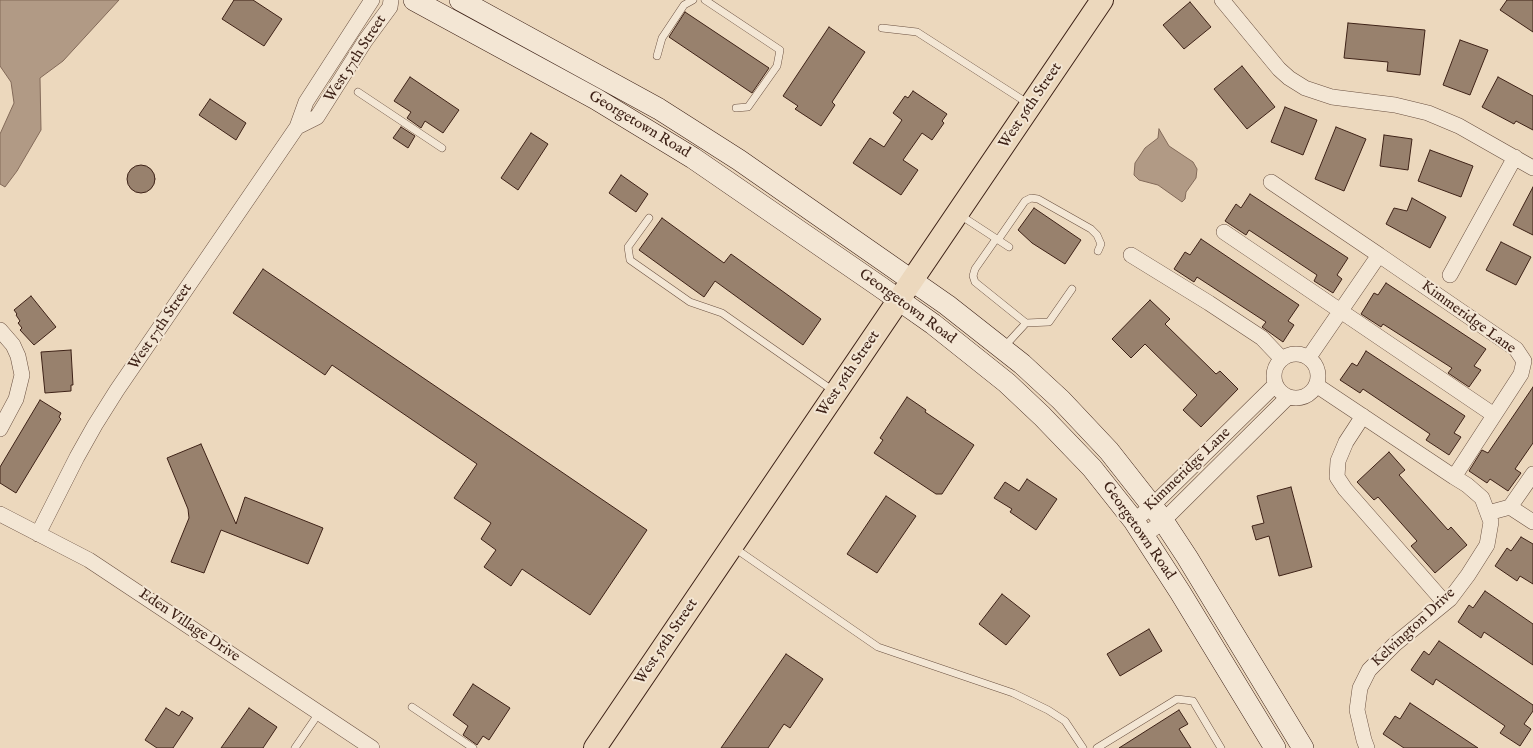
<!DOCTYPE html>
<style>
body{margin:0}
canvas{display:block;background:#ecd8bd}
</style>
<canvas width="1533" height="748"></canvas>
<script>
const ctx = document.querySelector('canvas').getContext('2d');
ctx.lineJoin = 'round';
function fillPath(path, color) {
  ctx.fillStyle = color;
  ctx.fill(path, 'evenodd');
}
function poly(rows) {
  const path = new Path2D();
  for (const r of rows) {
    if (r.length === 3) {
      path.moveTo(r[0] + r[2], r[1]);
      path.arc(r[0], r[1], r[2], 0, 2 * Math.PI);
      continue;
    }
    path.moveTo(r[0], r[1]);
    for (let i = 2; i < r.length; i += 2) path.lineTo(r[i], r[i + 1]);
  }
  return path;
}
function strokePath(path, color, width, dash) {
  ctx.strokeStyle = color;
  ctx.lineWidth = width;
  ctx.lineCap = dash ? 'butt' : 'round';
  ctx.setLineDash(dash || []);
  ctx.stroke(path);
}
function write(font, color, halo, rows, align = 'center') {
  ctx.font = font + ' "IM FELL English",serif';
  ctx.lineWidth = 4;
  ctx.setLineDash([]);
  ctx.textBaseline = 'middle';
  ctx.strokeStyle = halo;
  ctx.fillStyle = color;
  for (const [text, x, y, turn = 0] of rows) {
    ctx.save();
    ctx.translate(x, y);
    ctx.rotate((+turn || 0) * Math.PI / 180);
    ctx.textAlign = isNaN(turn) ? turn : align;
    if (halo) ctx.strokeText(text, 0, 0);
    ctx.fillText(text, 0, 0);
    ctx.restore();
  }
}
const water = poly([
 [0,0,119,0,63,61,40,78,41,130,17,171,5,187,0,184,0,134,14,103,11,82,0,66,0,0],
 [1159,129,1169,146,1193,162,1197,169,1196,178,1186,192,1185,199,1182,202,1158,185,1139,180,1134,175,1135,163,1145,148,1158,138,1159,129]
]);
const building = poly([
 [234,0,253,0,282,19,264,46,222,19,234,0],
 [1507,0,1533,0,1533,32,1500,10,1507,0],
 [1190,2,1211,27,1184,49,1163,25,1190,2],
 [685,12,769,68,752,93,669,37,685,12],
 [1348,23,1425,30,1420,75,1387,71,1388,62,1344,58,1348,23],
 [829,27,865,52,832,102,835,105,821,126,795,109,798,106,783,96,829,27],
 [1460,40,1488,50,1470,95,1443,85,1460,40],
 [1242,66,1275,107,1247,129,1214,89,1242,66],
 [410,77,459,110,443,133,425,121,421,128,407,118,411,112,394,101,410,77],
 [1498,77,1533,96,1533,130,1516,121,1514,124,1482,107,1498,77],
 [913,91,947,114,942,121,944,123,932,140,922,133,903,160,918,170,901,195,853,163,870,138,884,147,902,120,893,113,905,96,908,98,913,91],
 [210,99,246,123,236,140,199,115,210,99],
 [1285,107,1317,120,1303,155,1271,142,1285,107],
 [401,127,415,136,408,148,393,138,401,127],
 [1336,127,1366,139,1344,191,1315,179,1336,127],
 [531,133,548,144,518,190,501,178,531,133],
 [1384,135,1412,139,1408,170,1380,166,1384,135],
 [1430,150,1473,166,1461,197,1418,181,1430,150],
 [141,179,14],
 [621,175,648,194,636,212,609,193,621,175],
 [1533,187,1533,235,1513,225,1533,187],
 [1250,194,1348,258,1337,275,1342,279,1333,293,1314,281,1317,275,1249,230,1246,235,1225,221,1236,204,1241,208,1250,194],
 [1412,198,1446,217,1430,248,1386,224,1394,208,1407,211,1412,198],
 [1034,208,1081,240,1065,264,1032,243,1018,230,1034,208],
 [662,218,724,263,731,254,821,319,803,345,715,281,704,297,639,250,662,218],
 [1201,239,1299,305,1288,321,1294,325,1283,342,1262,327,1266,322,1197,277,1194,282,1174,269,1185,252,1190,255,1201,239],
 [1501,242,1531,257,1516,285,1486,270,1501,242],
 [263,269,647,530,590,615,522,569,511,586,484,567,496,550,481,539,491,523,454,498,477,464,332,365,325,375,233,313,263,269],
 [1386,283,1486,349,1474,366,1481,370,1469,387,1448,373,1452,368,1383,324,1381,327,1361,314,1374,293,1378,295,1386,283],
 [31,296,56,327,34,345,20,330,22,328,18,323,20,321,16,315,17,314,14,310,31,296],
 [1150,300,1170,319,1165,324,1216,374,1220,371,1238,389,1201,427,1183,410,1197,395,1145,344,1131,358,1112,339,1150,300],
 [71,350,73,385,71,385,71,391,45,393,41,352,71,350],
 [1366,351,1465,416,1454,433,1461,437,1449,455,1426,440,1430,434,1363,389,1360,393,1340,380,1352,363,1357,366,1366,351],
 [1533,387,1533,443,1515,469,1521,473,1508,491,1490,479,1487,483,1469,471,1482,450,1488,453,1533,387],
 [907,397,926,410,925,412,974,445,942,494,936,494,874,453,883,440,880,438,907,397],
 [40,400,61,413,59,417,61,419,16,493,0,483,0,467,40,400],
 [201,444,236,524,245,497,323,528,308,564,221,530,204,573,171,562,189,518,188,509,167,458,201,444],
 [1389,452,1405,470,1399,475,1448,530,1451,527,1467,545,1435,573,1411,546,1417,541,1378,497,1374,500,1357,482,1389,452],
 [1027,479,1057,499,1036,530,1010,512,1012,509,994,498,1005,482,1019,491,1027,479],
 [1291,487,1312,567,1279,576,1269,536,1256,540,1252,526,1264,523,1257,496,1291,487],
 [886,496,916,516,877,573,847,554,886,496],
 [1521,537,1533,544,1533,584,1520,576,1517,581,1495,566,1507,548,1511,551,1521,537],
 [1485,591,1533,624,1533,665,1484,632,1481,638,1458,622,1469,605,1473,608,1485,591],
 [1002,594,1030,616,1006,645,979,624,1002,594],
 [1149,629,1162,651,1120,676,1107,654,1149,629],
 [1439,641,1533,705,1533,711,1524,724,1531,729,1520,746,1500,733,1505,726,1436,679,1433,685,1411,670,1424,651,1429,655,1439,641],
 [786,654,823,679,790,728,784,724,768,748,721,748,786,654],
 [473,684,510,708,489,740,483,736,477,745,463,735,468,726,453,715,473,684],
 [1410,703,1478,748,1404,748,1383,734,1395,716,1400,719,1410,703],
 [166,708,179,716,182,711,193,718,173,748,157,748,145,740,166,708],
 [249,708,277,727,263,748,221,748,249,708],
 [1179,710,1188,724,1179,729,1191,748,1119,748,1179,710]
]);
const service = poly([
 [705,0,780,50,777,66,748,107,736,108],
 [882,28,917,32,1029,104],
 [657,56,662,38,684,5,693,0],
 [358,92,442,148],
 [960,215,1009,247],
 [649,218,628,247,630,260,690,302,722,313,835,392],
 [996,239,975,269,973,276,975,282,1026,323],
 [998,240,1025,201,1031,198,1038,199,1091,229,1097,235,1101,244,1098,251],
 [1004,347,1026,323,1049,322,1072,289],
 [733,547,878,647,1013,693,1048,710,1065,721,1083,748],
 [412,707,473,748],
 [295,748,319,713],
 [1097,748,1177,699,1193,701,1221,748]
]);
const minor = poly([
 [1222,0,1279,69,1289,78,1305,88,1332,97,1395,105,1428,113,1459,126,1533,168],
 [297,127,317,117,365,41,390,7,391,0],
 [1271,182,1379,255,1309,357],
 [1224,232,1494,415],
 [1131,255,1209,303,1262,338,1281,358],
 [1450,275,1515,157],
 [0,330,13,345,18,356,22,375,16,399,0,429],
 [1296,376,22],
 [1316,385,1454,477,1521,374,1524,361,1516,349,1379,255],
 [1363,416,1346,442,1338,461,1337,477,1345,489,1445,603],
 [1510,507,1533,474],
 [1488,513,1510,507,1533,522],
 [0,514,89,560,372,748],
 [1134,521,1152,506,1275,385],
 [38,534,77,457,95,425,117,390,297,127,306,102,372,0],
 [1144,536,1163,521,1288,397],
 [1367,748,1364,740,1357,710,1360,688,1369,670,1395,644,1450,599,1468,575,1487,545,1491,522,1482,498,1467,485,1454,477]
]);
const secondary = poly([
 [414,0,596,99,693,158,879,286,933,324,1007,383,1042,416,1092,468,1134,521,1180,592,1275,748],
 [460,0,659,109,739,160,947,305,1022,364,1061,400,1109,451,1160,516,1187,557,1303,748]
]);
const primary = poly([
 [595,748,1102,0]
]);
const streetNames = [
 ["West 57th Street",356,59,-57],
 ["West 56th Street",1031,106,-56],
 ["Georgetown Road",639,125,31],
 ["Georgetown Road",907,307,36],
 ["Kimmeridge Lane",1468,318,36],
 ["West 57th Street",161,327,-56],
 ["West 56th Street",849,374,-56],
 ["Kimmeridge Lane",1188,470,-44],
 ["Georgetown Road",1138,531,55],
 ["Eden Village Drive",189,626,34],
 ["Kelvington Drive",1414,628,-43],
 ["West 56th Street",667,642,-56]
];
fillPath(water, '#b19a85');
strokePath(water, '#836a59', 1);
fillPath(building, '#98816d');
strokePath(building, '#3e2217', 1);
strokePath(service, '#6a5040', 8);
strokePath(minor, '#6a5040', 16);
strokePath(secondary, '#3e2217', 22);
strokePath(primary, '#3e2217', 24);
strokePath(service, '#f3e6d4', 7);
strokePath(minor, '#f3e6d4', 15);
strokePath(secondary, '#f3e6d4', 21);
strokePath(primary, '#ecd8bd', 22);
write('15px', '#3e2217', '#f3e6d4', streetNames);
</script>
